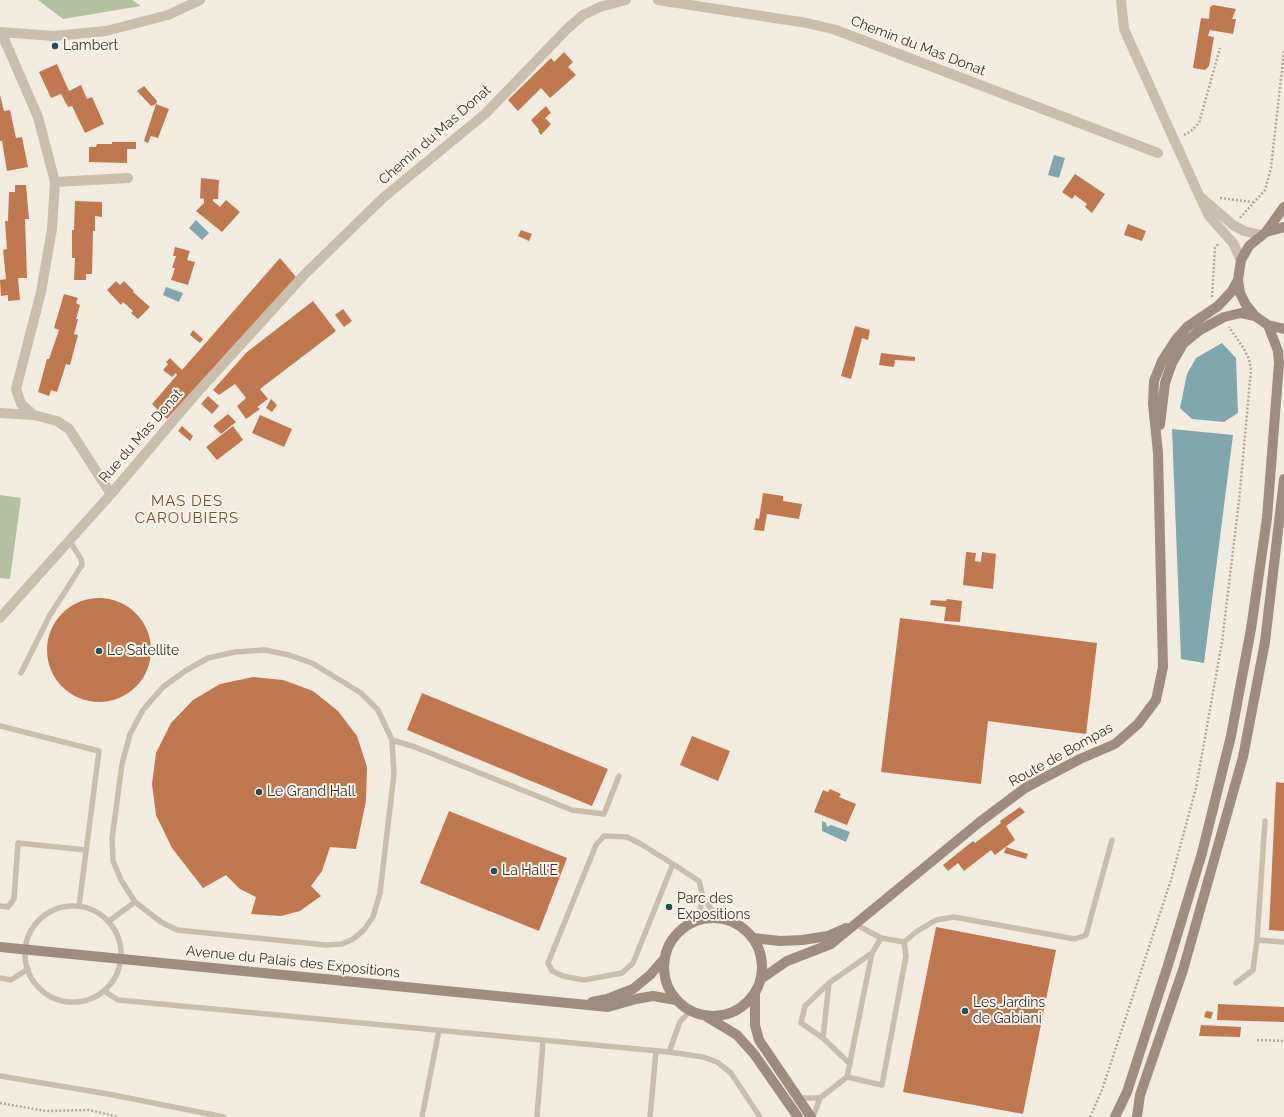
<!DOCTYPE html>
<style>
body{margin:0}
canvas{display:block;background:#f2ece1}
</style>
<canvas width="1284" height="1117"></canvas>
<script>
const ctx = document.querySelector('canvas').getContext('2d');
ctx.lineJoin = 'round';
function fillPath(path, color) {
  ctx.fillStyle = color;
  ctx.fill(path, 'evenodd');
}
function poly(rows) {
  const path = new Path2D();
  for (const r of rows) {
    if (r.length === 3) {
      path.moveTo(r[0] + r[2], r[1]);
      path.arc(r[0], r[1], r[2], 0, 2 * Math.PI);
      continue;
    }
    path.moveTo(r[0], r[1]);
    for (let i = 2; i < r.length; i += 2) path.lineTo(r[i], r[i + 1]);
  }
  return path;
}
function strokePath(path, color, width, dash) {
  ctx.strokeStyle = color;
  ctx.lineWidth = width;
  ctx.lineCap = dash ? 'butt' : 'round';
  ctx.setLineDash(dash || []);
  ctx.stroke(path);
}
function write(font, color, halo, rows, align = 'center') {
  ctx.font = font + ' Raleway,sans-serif';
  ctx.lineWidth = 4;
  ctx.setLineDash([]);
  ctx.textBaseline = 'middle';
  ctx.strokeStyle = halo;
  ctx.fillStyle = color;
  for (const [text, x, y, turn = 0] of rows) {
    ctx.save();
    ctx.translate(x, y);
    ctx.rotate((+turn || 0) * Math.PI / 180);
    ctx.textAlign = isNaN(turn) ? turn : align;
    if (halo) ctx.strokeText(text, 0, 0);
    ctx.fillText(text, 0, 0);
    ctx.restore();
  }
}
const green = poly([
 [38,0,132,0,141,6,63,19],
 [0,495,21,498,10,579,0,578]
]);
const water = poly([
 [1054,155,1065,158,1059,178,1048,175],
 [196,220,209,233,202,240,189,228],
 [166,287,183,293,179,302,163,295],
 [1222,343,1236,358,1238,413,1224,422,1192,419,1180,408,1187,374,1196,358],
 [1172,429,1233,435,1204,663,1181,659],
 [822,821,826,823,827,827,831,825,850,832,846,842,822,831]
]);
const building = poly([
 [1213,5,1236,9,1232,19,1236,19,1233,34,1210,30,1208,36,1214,37,1209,66,1205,70,1193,68,1201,18,1209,19,1210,7],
 [564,52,573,62,568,67,576,75,550,98,541,88,518,111,508,100,551,58,554,62],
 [57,64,69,91,81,85,87,99,92,97,104,124,85,133,72,106,68,107,61,94,51,98,39,72],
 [144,86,157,101,156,104,169,109,158,138,151,136,148,143,144,141,156,104,151,106,137,91],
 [0,95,4,111,10,110,16,138,22,137,28,167,7,171,2,141,0,141],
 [546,106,551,113,545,118,551,124,541,135,538,131,539,130,531,120],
 [112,142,136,142,136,149,127,149,127,163,89,162,89,147,96,147,97,144,112,144],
 [1075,174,1105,194,1092,213,1085,207,1087,204,1075,195,1072,199,1062,192],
 [201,178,219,180,218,199,213,199,213,201,220,207,226,200,240,212,222,232,196,211,204,203,204,199,200,198],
 [15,185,26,185,29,219,25,219,27,278,18,278,20,300,8,301,8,295,1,296,0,280,6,279,3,250,7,249,5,221,8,221,9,192,15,192],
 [75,201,102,202,102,217,95,216,95,231,93,231,92,274,86,274,86,280,74,280,75,258,72,258,72,230,74,230],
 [1128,224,1146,231,1142,241,1124,235],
 [521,230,532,234,529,241,518,236],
 [175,247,190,251,187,260,195,262,188,285,171,280,175,268,172,268,176,256,173,256],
 [280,258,296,277,167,419,152,404,177,375,176,373,172,377,163,370,168,364,166,362,170,358,182,370],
 [116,281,120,285,124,281,134,291,133,292,150,307,138,319,131,313,133,311,123,302,121,305,107,290],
 [64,294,78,298,76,303,80,305,76,319,78,319,74,334,78,335,70,365,66,364,57,392,51,390,49,396,38,392,47,359,49,359,59,330,54,328],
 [313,301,336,331,260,389,268,399,257,407,260,409,246,419,237,406,246,398,235,384,219,395,213,390,247,352],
 [343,309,352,321,344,327,335,315],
 [855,326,870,330,868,340,862,338,851,379,841,376],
 [193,330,203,339,200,343,190,335],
 [881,353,915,357,915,361,895,360,894,367,879,365],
 [208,396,219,406,212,414,201,404],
 [271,399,277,405,272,412,266,408],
 [228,414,236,422,221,434,213,426],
 [260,415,292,429,284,447,252,433],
 [182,426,193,436,190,441,178,431],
 [233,426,243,440,217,460,206,447],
 [763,493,783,496,783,501,802,504,799,519,767,514,764,531,754,530,756,518,759,519],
 [966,552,976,553,975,561,981,562,982,552,996,554,993,589,963,585],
 [99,650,52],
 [947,599,962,601,960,622,944,621,946,607,930,605,931,600,946,601],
 [900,618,1097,643,1086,734,988,721,981,784,881,772],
 [253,677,283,680,313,691,338,711,357,736,367,767,366,801,356,849,330,847,322,871,311,886,321,896,300,911,281,916,251,914,256,897,240,889,226,875,203,888,172,848,156,815,152,784,156,753,171,723,193,700,220,684],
 [422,693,608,769,592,806,407,730],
 [692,736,730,751,718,781,680,765],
 [1276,782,1284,783,1284,931,1269,930],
 [830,789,841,794,839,797,856,804,847,825,814,812,823,790,828,792],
 [1020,807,1025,812,1006,826,1015,840,995,855,991,850,964,871,958,863,948,871,943,865,973,841,975,843,1001,823,1000,821],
 [449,811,567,858,539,931,420,883],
 [1006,847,1028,854,1026,859,1004,853],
 [936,927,1056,950,1023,1114,903,1092],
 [1218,1004,1284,1007,1284,1022,1217,1020],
 [1206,1011,1213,1012,1211,1019,1204,1017],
 [1201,1025,1241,1027,1240,1037,1199,1036]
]);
const path = poly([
 [1184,135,1190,132,1199,123,1220,48],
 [1220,198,1253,202],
 [1240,218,1265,190,1271,168,1284,51],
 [1212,297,1215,248,1219,243],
 [1257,1040,1284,1041],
 [0,1103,46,1111,89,1110,119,1117],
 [1090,1117,1102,1090,1171,880,1196,788,1222,642,1239,501,1251,370,1249,359,1244,349,1229,327]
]);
const lane = poly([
 [21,673,50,615,82,565,81,559,69,540],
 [0,726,99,751,79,906],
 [392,740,415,747,572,810,604,814,619,776],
 [673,864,633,963,622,973,584,980,563,976,552,971,548,963,596,845,604,836,627,837,641,844,673,864,699,881,703,897],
 [73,954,48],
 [0,906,8,907,14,899,18,843,86,850],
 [109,921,135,902,121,880,113,861,112,839,122,764,130,734,143,710,163,687,185,671,208,658,235,652,265,650,289,655,312,663,361,693,378,710,392,740,394,774,380,893,373,917,363,931,353,939,342,944,326,945,177,930,161,922,135,902],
 [697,921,703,897,717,918],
 [855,924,881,938,904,942],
 [881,938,872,953,847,1077,882,1085,906,956,904,942],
 [1257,940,1284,942],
 [904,942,916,932,936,920,954,917,1075,939,1086,935,1112,840],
 [0,978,11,980,28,969],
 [829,983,805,1006,801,1023,823,1038,850,1064],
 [1236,983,1253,970,1257,940,1265,821],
 [104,991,118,1000,669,1052,703,1057,717,1062,731,1073,760,1117],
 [823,1038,829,983,872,953],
 [669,1052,680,1022,690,1011],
 [0,1076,108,1094,224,1117],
 [798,1098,820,1098],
 [422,1117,439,1030],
 [537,1117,543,1041],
 [650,1117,656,1051],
 [813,1117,820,1098,847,1077]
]);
const street = poly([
 [658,0,807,23,836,30,1158,153],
 [1121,0,1124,29,1199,195,1209,216,1233,243,1241,260],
 [0,32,54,36,106,31,168,15,200,0],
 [1,32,38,117,55,182,52,229,41,292,16,389,21,404,34,415],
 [55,182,128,178],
 [1203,199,1233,225,1244,231,1261,235],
 [0,413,34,415,57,421,69,429,111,494],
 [0,618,111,494,195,395,305,274,384,197,485,114,568,28,583,15,600,7,626,0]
]);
const secondary = poly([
 [1284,227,1266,232,1249,246,1241,260,1238,280,1240,293,1246,305,1255,316,1268,325,1284,329],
 [1266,232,1284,207],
 [1160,425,1165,383,1172,363,1183,344,1200,330,1224,317,1241,313,1255,316],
 [713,967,49],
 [753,938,780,941,802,940,828,936,846,928],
 [0,947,608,1007,636,999,653,996,676,1000],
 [761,979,787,961,831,944,981,821,1025,788,1080,759,1115,744,1138,724,1156,700,1163,667,1158,453,1153,404,1154,381,1162,361,1177,338,1187,327,1218,306,1232,291,1238,280],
 [755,994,755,1025,759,1040,811,1117],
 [592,1002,607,999,633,989,650,975,665,958],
 [707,1017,737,1035,754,1054,798,1117],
 [1115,1117,1127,1092,1168,965,1202,853,1231,736,1251,629,1267,518,1279,363,1278,351,1268,325],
 [1137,1117,1140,1095,1183,970,1243,757,1265,642,1284,479]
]);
const markers = [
 [55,46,4,"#224f59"],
 [99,651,4,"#224f59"],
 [259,792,4,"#224f59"],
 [494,871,4,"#224f59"],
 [669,907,4,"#224f59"],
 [965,1011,4,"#224f59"]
];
const poiNames = [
 ["Lambert",63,46],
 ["Le Satellite",107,651],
 ["Le Grand Hall",267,792],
 ["La Hall'E",502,871],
 ["Parc des",677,899],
 ["Expositions",677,915],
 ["Les Jardins",973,1003],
 ["de Gabiani",973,1019]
];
const streetNames = [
 ["Chemin du Mas Donat",918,46,21],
 ["Chemin du Mas Donat",435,135,-41],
 ["Rue du Mas Donat",141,436,-49],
 ["Route de Bompas",1061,755,-29],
 ["Avenue du Palais des Expositions",293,962,6]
];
const neighbourhoodNames = [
 ["MAS DES",187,501],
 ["CAROUBIERS",187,518]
];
fillPath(green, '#b3c1a1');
fillPath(water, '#81a7ae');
fillPath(building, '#c07851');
strokePath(path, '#b6a897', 2.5, [2, 2]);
strokePath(lane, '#cabead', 5.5);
strokePath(street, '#cabead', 10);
strokePath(secondary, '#9e8d7e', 10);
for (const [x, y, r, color] of markers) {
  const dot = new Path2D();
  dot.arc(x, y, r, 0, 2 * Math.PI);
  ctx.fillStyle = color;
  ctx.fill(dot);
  strokePath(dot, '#faf5ed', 1.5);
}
write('14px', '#39312b', '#faf5ed', poiNames, 'left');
write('14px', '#39312b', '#faf5ed', streetNames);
ctx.letterSpacing = '1px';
write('15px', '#844828', '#faf5ed', neighbourhoodNames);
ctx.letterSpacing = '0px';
</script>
